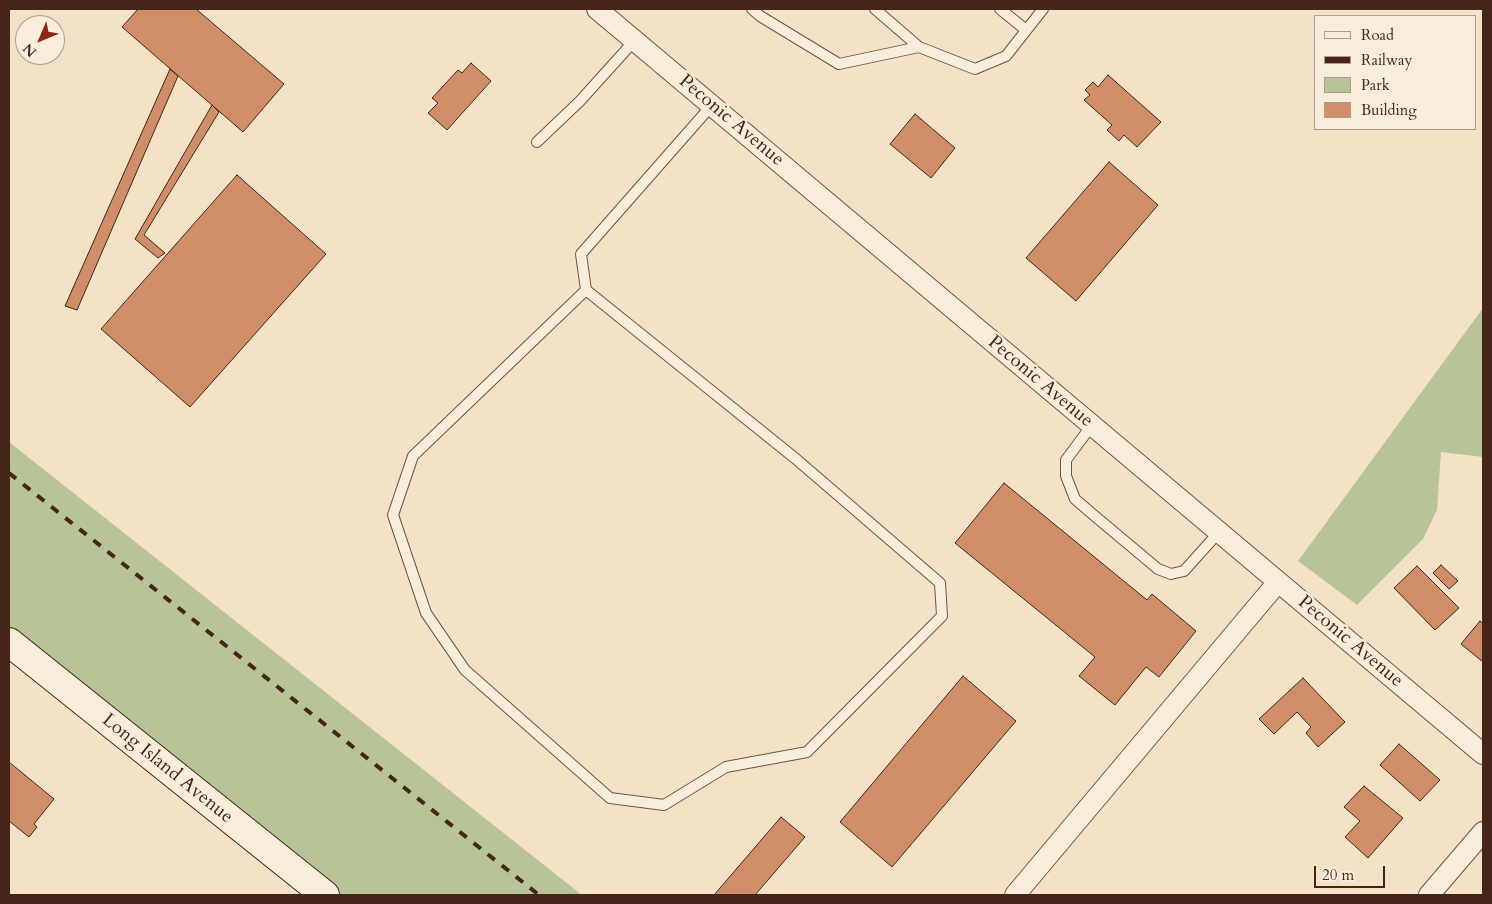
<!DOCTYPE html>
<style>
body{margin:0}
#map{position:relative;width:1492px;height:904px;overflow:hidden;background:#f4e2c7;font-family:Cardo,serif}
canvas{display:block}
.frame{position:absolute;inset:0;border:10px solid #442517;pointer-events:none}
.legend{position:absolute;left:1314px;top:15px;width:162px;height:115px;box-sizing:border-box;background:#f8ecdb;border:1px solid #b09c8d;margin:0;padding:6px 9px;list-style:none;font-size:15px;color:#442517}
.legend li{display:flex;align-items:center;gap:10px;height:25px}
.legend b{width:25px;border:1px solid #b09c8d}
.north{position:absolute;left:15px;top:15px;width:50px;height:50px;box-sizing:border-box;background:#f8ecdb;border:1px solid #b09c8d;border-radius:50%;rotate:225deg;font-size:14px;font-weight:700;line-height:20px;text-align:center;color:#442517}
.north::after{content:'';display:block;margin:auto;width:18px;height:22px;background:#8f2418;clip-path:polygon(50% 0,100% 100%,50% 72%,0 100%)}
.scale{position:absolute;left:1314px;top:866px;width:71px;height:22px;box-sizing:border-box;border:2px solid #442517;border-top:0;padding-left:6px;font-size:15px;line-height:18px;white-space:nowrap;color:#442517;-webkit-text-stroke:4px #f8ecdb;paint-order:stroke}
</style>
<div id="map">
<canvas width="1492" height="904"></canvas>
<div class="frame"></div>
<ul class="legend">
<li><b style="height:6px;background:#f8ecdb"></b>Road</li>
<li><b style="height:6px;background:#442517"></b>Railway</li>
<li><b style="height:14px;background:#b8c498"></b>Park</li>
<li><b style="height:14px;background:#cf8e68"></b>Building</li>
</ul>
<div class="north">N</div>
<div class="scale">20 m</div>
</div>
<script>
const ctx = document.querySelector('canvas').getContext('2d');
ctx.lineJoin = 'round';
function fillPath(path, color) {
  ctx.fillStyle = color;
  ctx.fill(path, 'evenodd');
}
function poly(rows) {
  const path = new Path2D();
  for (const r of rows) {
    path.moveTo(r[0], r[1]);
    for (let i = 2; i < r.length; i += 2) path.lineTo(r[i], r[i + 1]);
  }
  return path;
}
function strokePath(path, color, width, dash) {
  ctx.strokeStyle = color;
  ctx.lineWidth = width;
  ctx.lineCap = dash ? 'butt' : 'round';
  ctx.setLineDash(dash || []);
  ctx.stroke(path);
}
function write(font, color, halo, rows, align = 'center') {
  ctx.font = font + ' Cardo,serif';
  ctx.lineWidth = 5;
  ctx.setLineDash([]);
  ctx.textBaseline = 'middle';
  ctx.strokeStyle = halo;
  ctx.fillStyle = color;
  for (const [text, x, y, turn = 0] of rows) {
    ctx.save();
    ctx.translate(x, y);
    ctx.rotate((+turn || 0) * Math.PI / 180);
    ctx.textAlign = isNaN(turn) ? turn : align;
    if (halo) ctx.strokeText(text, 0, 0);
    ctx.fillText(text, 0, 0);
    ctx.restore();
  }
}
const green = poly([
 [1483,308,1483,457,1441,452,1437,510,1423,539,1357,605,1298,561],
 [9,442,582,895,325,895,9,642]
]);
const building = poly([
 [138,9,196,9,284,84,243,132,122,27,138,9],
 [471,63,491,81,447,130,428,113,438,103,432,98,458,70,462,73,471,63],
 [170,69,178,76,77,310,65,306,170,69],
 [1108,75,1161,122,1137,147,1124,135,1119,141,1107,130,1112,125,1084,100,1090,95,1085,90,1093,82,1098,87,1108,75],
 [212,105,219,112,144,235,165,253,158,258,135,239,212,105],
 [915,114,955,148,931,178,890,144,915,114],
 [1109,162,1158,205,1076,301,1026,258,1109,162],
 [237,175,326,254,190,407,101,329,237,175],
 [1004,483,1147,600,1152,594,1196,631,1159,677,1146,667,1115,705,1079,676,1095,657,955,543,1004,483],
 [1441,565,1458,581,1449,589,1433,573,1441,565],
 [1417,566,1459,608,1435,630,1394,588,1417,566],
 [1480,621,1483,624,1483,662,1461,644,1480,621],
 [963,676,1016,721,892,867,840,822,963,676],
 [1303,678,1345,722,1318,747,1306,733,1311,727,1297,712,1274,734,1259,719,1303,678],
 [1399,744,1440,780,1420,801,1380,765,1399,744],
 [9,762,54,799,34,824,37,827,29,837,9,821,9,762],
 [1364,786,1403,818,1368,858,1345,837,1360,821,1344,807,1364,786],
 [781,817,805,837,755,895,714,895,781,817]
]);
const lane = poly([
 [752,9,760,16,839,64,919,47,975,69,1006,56,1043,9],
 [875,9,919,47],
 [1000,9,1026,30],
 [537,142,580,101,635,40],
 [586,290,413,456,393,515,426,613,465,670,610,798,664,805,726,767,807,752,942,616,940,583,796,459,586,290,581,254,712,105],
 [1092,425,1066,460,1066,476,1075,499,1090,512,1158,569,1171,574,1184,571,1219,532]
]);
const street = poly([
 [597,9,1483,754],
 [1015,895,1278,582],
 [1429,895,1483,832]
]);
const secondary = poly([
 [9,642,325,895]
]);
const rail = poly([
 [9,473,539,895]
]);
const streetNames = [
 ["Peconic Avenue",731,121,40],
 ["Peconic Avenue",1040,382,40],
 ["Peconic Avenue",1350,642,40],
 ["Long Island Avenue",167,769,39]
];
fillPath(green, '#b8c498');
fillPath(building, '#cf8e68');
strokePath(building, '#442517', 1);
strokePath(lane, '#705443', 12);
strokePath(street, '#705443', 22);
strokePath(secondary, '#442517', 30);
strokePath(lane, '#f8ecdb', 10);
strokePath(street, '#f8ecdb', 20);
strokePath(secondary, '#f8ecdb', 28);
strokePath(rail, '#442517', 4, [9, 9]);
write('19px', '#442517', '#f8ecdb', streetNames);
</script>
